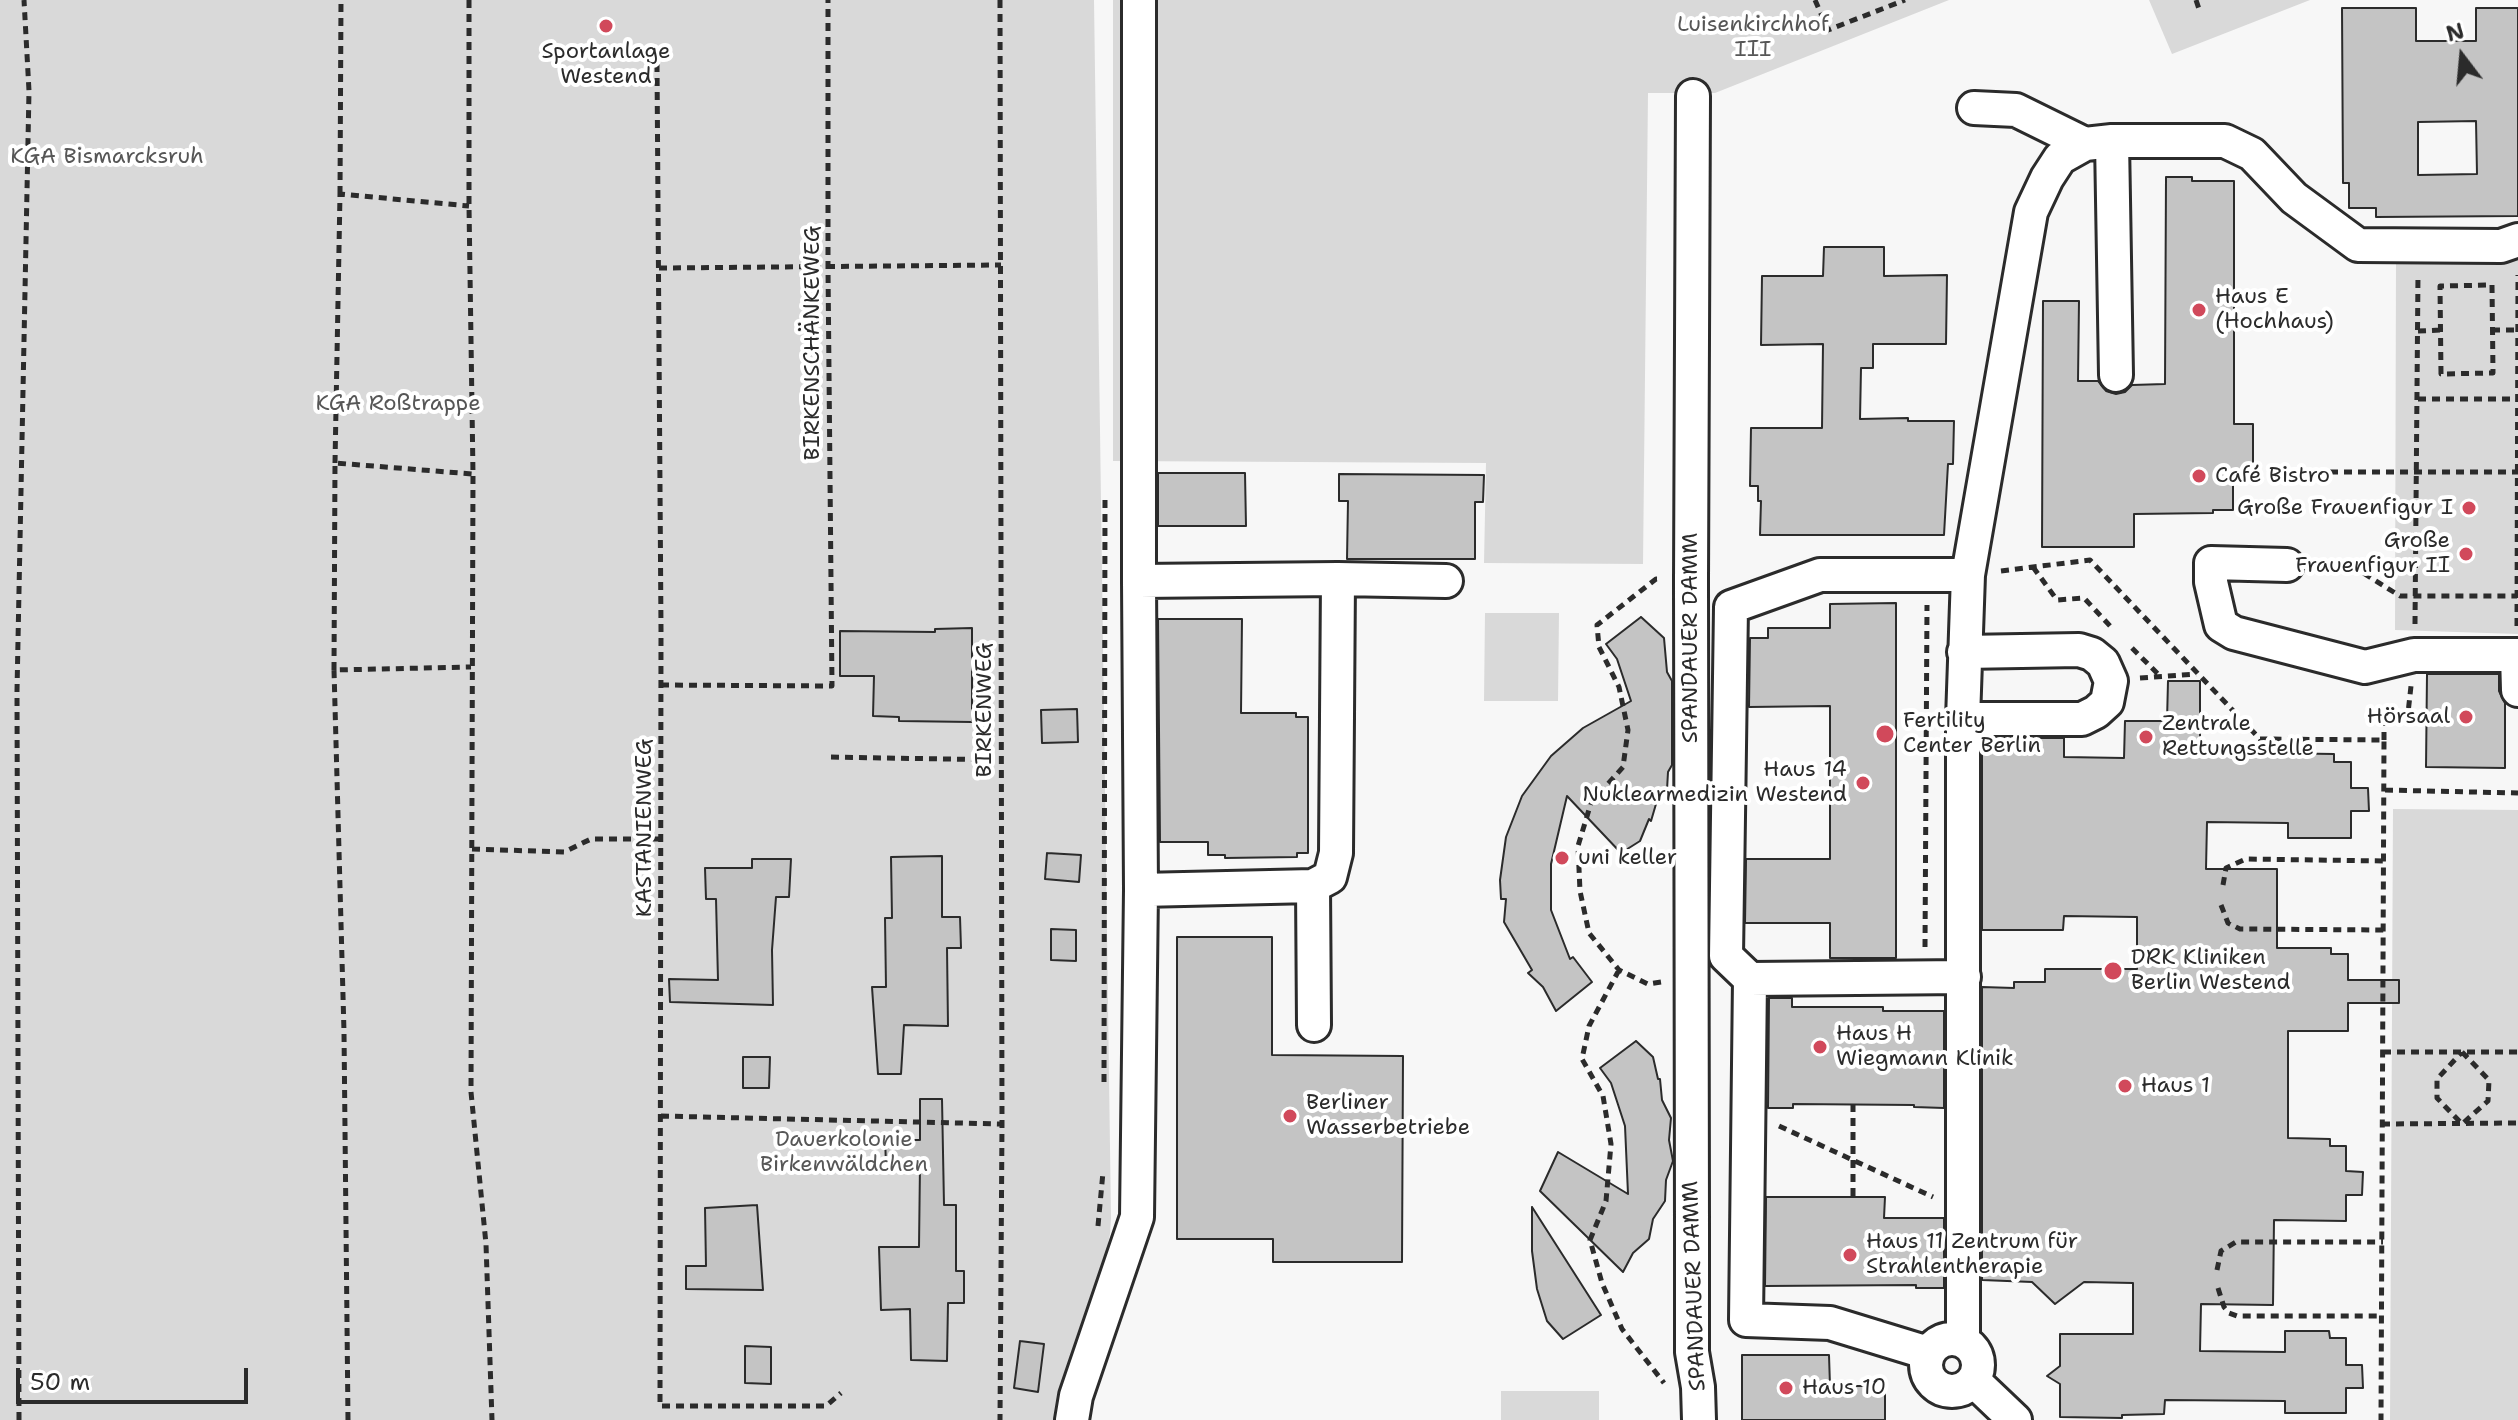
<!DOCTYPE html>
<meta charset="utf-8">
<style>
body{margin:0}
#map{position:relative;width:2518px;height:1420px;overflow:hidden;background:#f7f7f7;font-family:"Shantell Sans",sans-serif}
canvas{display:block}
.north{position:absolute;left:2422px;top:16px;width:80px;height:80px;-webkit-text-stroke:6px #fff;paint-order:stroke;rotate:344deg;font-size:22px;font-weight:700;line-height:32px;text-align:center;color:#2b2b2b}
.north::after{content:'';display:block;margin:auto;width:28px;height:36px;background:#2b2b2b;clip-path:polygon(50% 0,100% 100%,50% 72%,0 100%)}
.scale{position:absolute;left:16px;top:1368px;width:232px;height:36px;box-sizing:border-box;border:4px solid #2b2b2b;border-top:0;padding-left:10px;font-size:24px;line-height:28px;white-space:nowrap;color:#2b2b2b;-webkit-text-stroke:6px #fff;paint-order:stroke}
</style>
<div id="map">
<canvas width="2518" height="1420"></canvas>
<div class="north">N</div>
<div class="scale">50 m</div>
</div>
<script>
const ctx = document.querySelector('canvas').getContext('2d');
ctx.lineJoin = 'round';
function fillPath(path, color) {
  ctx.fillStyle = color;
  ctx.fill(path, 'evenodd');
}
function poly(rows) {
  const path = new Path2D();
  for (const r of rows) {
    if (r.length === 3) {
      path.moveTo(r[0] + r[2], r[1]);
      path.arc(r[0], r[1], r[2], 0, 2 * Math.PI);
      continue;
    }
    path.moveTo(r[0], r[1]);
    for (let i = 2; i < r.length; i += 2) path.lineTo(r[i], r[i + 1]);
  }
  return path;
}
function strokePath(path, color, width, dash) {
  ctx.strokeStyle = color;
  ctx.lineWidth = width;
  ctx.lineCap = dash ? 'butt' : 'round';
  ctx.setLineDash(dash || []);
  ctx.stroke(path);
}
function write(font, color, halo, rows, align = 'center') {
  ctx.font = font + ' "Shantell Sans",sans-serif';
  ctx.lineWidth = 8;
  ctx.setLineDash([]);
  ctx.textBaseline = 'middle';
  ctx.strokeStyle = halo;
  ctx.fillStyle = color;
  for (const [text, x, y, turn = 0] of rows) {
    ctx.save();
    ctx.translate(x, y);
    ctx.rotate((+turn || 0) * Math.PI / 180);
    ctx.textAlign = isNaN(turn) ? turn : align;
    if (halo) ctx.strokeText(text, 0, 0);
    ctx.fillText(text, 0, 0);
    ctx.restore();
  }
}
const green = poly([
 [0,0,1094,0,1111,1218,1110,1234,1102,1273,1057,1403,1054,1420,0,1420],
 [1113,0,1949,0,1715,93,1648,93,1643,564,1484,563,1486,463,1113,461],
 [2149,0,2310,0,2172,54],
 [2518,258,2518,634,2395,630,2396,259],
 [1485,613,1559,613,1558,701,1484,701],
 [2393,809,2518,810,2518,1420,2390,1420],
 [1501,1391,1599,1391,1599,1420,1501,1420]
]);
const building = poly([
 [2342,8,2416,8,2416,41,2476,41,2476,8,2518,8,2518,216,2376,217,2376,208,2349,208,2349,183,2343,183,2342,8],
 [2476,121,2477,174,2418,175,2418,122,2476,121],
 [2166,177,2192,177,2192,181,2234,181,2234,424,2253,424,2253,473,2233,472,2233,510,2213,510,2213,513,2134,514,2134,547,2042,547,2043,301,2079,301,2078,381,2098,381,2106,391,2116,394,2125,392,2132,385,2165,384,2166,177],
 [1824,247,1884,247,1884,276,1947,275,1946,344,1873,344,1873,368,1861,368,1860,419,1908,418,1908,421,1954,421,1953,464,1948,464,1944,535,1760,535,1761,501,1758,501,1758,486,1750,486,1751,428,1822,428,1823,344,1761,345,1762,276,1823,276,1824,247],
 [1158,473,1245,473,1246,526,1158,526,1158,473],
 [1339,474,1484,475,1483,502,1475,502,1475,559,1347,559,1348,501,1339,501,1339,474],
 [1896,603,1896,958,1830,958,1830,923,1745,923,1746,859,1830,859,1830,706,1749,707,1750,638,1768,638,1768,628,1830,628,1830,604,1896,603],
 [1641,617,1664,638,1667,672,1672,681,1672,765,1668,772,1667,790,1656,804,1651,821,1649,819,1640,841,1621,853,1567,796,1551,864,1551,910,1570,959,1573,957,1592,982,1556,1011,1543,987,1528,973,1532,970,1504,922,1506,899,1501,899,1500,880,1506,837,1522,796,1551,756,1583,728,1631,701,1617,659,1606,644,1641,617],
 [1158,619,1242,619,1241,713,1296,713,1296,717,1308,717,1308,853,1297,853,1297,857,1225,858,1225,855,1208,855,1208,842,1160,842,1158,619],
 [972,628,972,722,899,721,899,717,873,716,874,676,840,676,840,631,935,632,935,629,972,628],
 [2427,674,2499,674,2499,691,2505,703,2505,768,2426,767,2427,674],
 [2168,681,2200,681,2200,752,2334,754,2334,762,2351,762,2351,788,2368,788,2369,811,2351,811,2351,838,2288,838,2288,823,2207,822,2206,869,2277,869,2277,948,2331,948,2331,954,2348,954,2348,980,2399,980,2399,1003,2348,1003,2348,1031,2288,1031,2288,1138,2330,1139,2330,1146,2346,1146,2346,1171,2363,1172,2362,1195,2346,1195,2346,1221,2274,1220,2273,1305,2201,1304,2200,1351,2285,1352,2285,1331,2329,1331,2330,1338,2346,1338,2346,1365,2362,1365,2363,1388,2346,1388,2346,1413,2285,1413,2285,1401,2165,1400,2164,1414,2122,1415,2122,1418,2060,1417,2060,1384,2047,1376,2060,1366,2060,1334,2133,1334,2133,1283,2084,1282,2055,1304,2032,1282,1982,1280,1982,987,2014,988,2014,982,2045,982,2045,969,2137,969,2137,917,2064,916,2063,930,1982,930,1982,738,2064,738,2064,757,2124,758,2125,721,2167,721,2168,681],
 [1077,709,1078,742,1042,743,1041,710,1077,709],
 [1047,853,1081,855,1079,882,1045,879,1047,853],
 [942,856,942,917,960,917,961,948,947,948,948,1026,904,1025,901,1074,878,1074,872,987,886,987,885,918,892,918,891,857,942,856],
 [752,859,791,859,789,897,776,897,772,950,773,1005,670,1002,669,979,718,980,716,899,706,899,705,868,752,868,752,859],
 [1051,929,1076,930,1076,961,1051,960,1051,929],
 [1177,937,1272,937,1272,1055,1403,1056,1402,1262,1273,1262,1273,1239,1177,1239,1177,937],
 [1769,998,1792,998,1792,1007,1883,1007,1883,1011,1944,1011,1944,1108,1914,1107,1914,1105,1793,1104,1793,1108,1768,1108,1769,998],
 [1636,1041,1653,1057,1658,1079,1660,1079,1662,1100,1671,1118,1669,1140,1673,1161,1666,1180,1665,1201,1653,1219,1649,1239,1633,1253,1623,1272,1540,1191,1558,1152,1628,1194,1625,1126,1611,1083,1600,1068,1636,1041],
 [743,1057,770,1057,769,1088,743,1088,743,1057],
 [920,1099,942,1099,944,1205,956,1205,956,1271,964,1271,964,1303,948,1303,947,1361,911,1360,910,1309,881,1310,879,1247,919,1247,920,1165,886,1167,885,1135,908,1134,909,1140,920,1140,920,1099],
 [1766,1197,1885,1197,1884,1218,1944,1218,1944,1288,1916,1288,1916,1285,1765,1286,1766,1197],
 [757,1205,763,1290,686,1289,686,1266,706,1266,705,1208,757,1205],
 [1532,1207,1601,1315,1563,1339,1547,1321,1537,1289,1532,1251,1532,1207],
 [1020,1341,1044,1344,1038,1392,1014,1388,1020,1341],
 [745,1346,771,1347,771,1384,745,1383,745,1346],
 [1742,1355,1829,1355,1830,1386,1866,1386,1866,1391,1885,1391,1885,1420,1742,1420,1742,1355]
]);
const path = poly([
 [469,0,469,206,473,474,471,1092,486,1244,492,1420],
 [1000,0,1002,1124,1000,1420],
 [1815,0,1828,30,1905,0],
 [2196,0,2200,12],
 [657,64,661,629,660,1406,826,1406,841,1393],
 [340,194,341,0],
 [659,268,1001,265],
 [2492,285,2493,373,2441,374,2440,286,2492,285],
 [2492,330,2518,330],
 [2418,331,2441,330],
 [2418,399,2518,399],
 [335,463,340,194,469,206],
 [2288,472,2518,472],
 [2352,566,2400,596,2517,596],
 [2033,567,2057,600,2084,598,2111,627],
 [2001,571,2090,560,2260,739,2384,740,2381,1420],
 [2415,624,2418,274],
 [2517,626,2518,275],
 [2132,648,2160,676],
 [334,670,335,463,473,474],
 [2140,678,2196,674],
 [661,685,832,686,828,268,828,0],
 [2384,740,2384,721,2407,722,2411,686],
 [831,757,1001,760],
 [2385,790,2518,793],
 [472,849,564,852,591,839,661,839],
 [2223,885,2226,868,2246,859,2384,861],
 [2221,905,2228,923,2240,929,2385,930],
 [1925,947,1927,605],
 [1619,970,1589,1026,1582,1059,1603,1096,1611,1144,1606,1201,1590,1240,1602,1283,1622,1329,1664,1383],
 [1661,982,1648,984,1619,970,1589,933,1580,891,1578,846,1591,803,1623,767,1628,730,1619,687,1599,647,1597,625,1656,579,1662,579],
 [2383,1052,2518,1052],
 [2462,1052,2489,1080,2488,1101,2462,1124,2437,1098,2437,1079,2462,1052],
 [1104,1082,1105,500],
 [1853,1104,1853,1197],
 [661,1116,1002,1124],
 [2382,1124,2518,1123],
 [1779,1126,1933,1197],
 [1098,1226,1103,1172],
 [2217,1270,2221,1251,2236,1242,2383,1242],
 [2218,1288,2224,1307,2229,1313,2237,1316,2382,1316],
 [19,1420,17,691,29,91,24,0],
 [348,1420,344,1032,334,670,471,667]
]);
const minor = poly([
 [1693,96,1691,581,1692,1229,1692,1352,1698,1387,1699,1420],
 [1974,108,2016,110,2085,144],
 [2112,141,2116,375],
 [2287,565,2211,563,2211,582,2221,625,2234,633,2365,667,2414,655,2518,655],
 [1139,581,1338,579,1446,581],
 [2517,655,2518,690],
 [1963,719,2082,719,2096,712,2107,702,2111,681,2103,663,2092,654,2079,650,1964,652],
 [1313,886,1314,1025],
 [1141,890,1313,886,1330,877,1336,853,1338,579],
 [1750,979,1964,977],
 [1952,1365,26],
 [1963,1341,1963,719,1968,575,2031,212,2047,178,2060,158,2085,144,2112,141,2225,141,2252,154,2294,198,2358,245,2501,246,2518,240],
 [1928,1353,1830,1323,1746,1320,1750,979,1726,956,1731,607,1820,575,1968,575],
 [1974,1381,2015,1420],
 [1072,1420,1076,1396,1137,1217,1141,890,1139,581,1139,0]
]);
const markers = [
 [606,26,8,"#d1495b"],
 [2199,310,8,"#d1495b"],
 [2199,476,8,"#d1495b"],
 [2469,508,8,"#d1495b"],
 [2466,554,8,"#d1495b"],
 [2466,717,8,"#d1495b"],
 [1885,734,10,"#d1495b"],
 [2146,737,8,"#d1495b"],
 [1863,783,8,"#d1495b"],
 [1562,858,8,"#d1495b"],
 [2113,971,10,"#d1495b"],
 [1820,1047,8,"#d1495b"],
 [2125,1086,8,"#d1495b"],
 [1290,1116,8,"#d1495b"],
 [1850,1255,8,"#d1495b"],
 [1786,1388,8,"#d1495b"]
];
const parkNames = [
 ["Luisenkirchhof",1753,25],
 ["III",1753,50],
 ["KGA Bismarcksruh",107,157],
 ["KGA Roßtrappe",398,404],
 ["Dauerkolonie",844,1140],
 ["Birkenwäldchen",844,1165]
];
const poiNames = [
 ["Sportanlage",606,52,"center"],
 ["Westend",606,77,"center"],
 ["Haus E",2215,297],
 ["(Hochhaus)",2215,322],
 ["Café Bistro",2215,476],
 ["Große Frauenfigur I",2453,508,"right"],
 ["Große",2450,541,"right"],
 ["Frauenfigur II",2450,566,"right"],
 ["Hörsaal",2450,717,"right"],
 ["Fertility",1903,721],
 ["Center Berlin",1903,746],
 ["Zentrale",2162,724],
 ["Rettungsstelle",2162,749],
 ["Haus 14",1847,770,"right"],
 ["Nuklearmedizin Westend",1847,795,"right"],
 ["uni keller",1578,858],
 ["DRK Kliniken",2131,958],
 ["Berlin Westend",2131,983],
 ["Haus H",1836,1034],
 ["Wiegmann Klinik",1836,1059],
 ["Haus 1",2141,1086],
 ["Berliner",1306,1103],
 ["Wasserbetriebe",1306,1128],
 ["Haus 11 Zentrum für",1866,1242],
 ["Strahlentherapie",1866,1267],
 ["Haus 10",1802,1388]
];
const streetNames = [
 ["BIRKENSCHÄNKEWEG",813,343,-90],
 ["SPANDAUER DAMM",1691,638,-90],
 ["BIRKENWEG",985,710,-90],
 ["KASTANIENWEG",645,828,-90],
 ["SPANDAUER DAMM",1695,1286,-92]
];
fillPath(green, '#d9d9d9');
fillPath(building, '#c4c4c4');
strokePath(building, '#2b2b2b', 2);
strokePath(minor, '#2b2b2b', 38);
strokePath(path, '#2b2b2b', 5, [8, 6]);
strokePath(minor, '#fff', 32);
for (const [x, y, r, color] of markers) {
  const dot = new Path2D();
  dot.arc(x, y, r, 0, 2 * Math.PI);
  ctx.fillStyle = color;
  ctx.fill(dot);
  strokePath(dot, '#fff', 3);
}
write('22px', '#565656', '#fff', parkNames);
write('22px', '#2b2b2b', '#fff', poiNames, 'left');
write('22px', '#2b2b2b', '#fff', streetNames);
</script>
